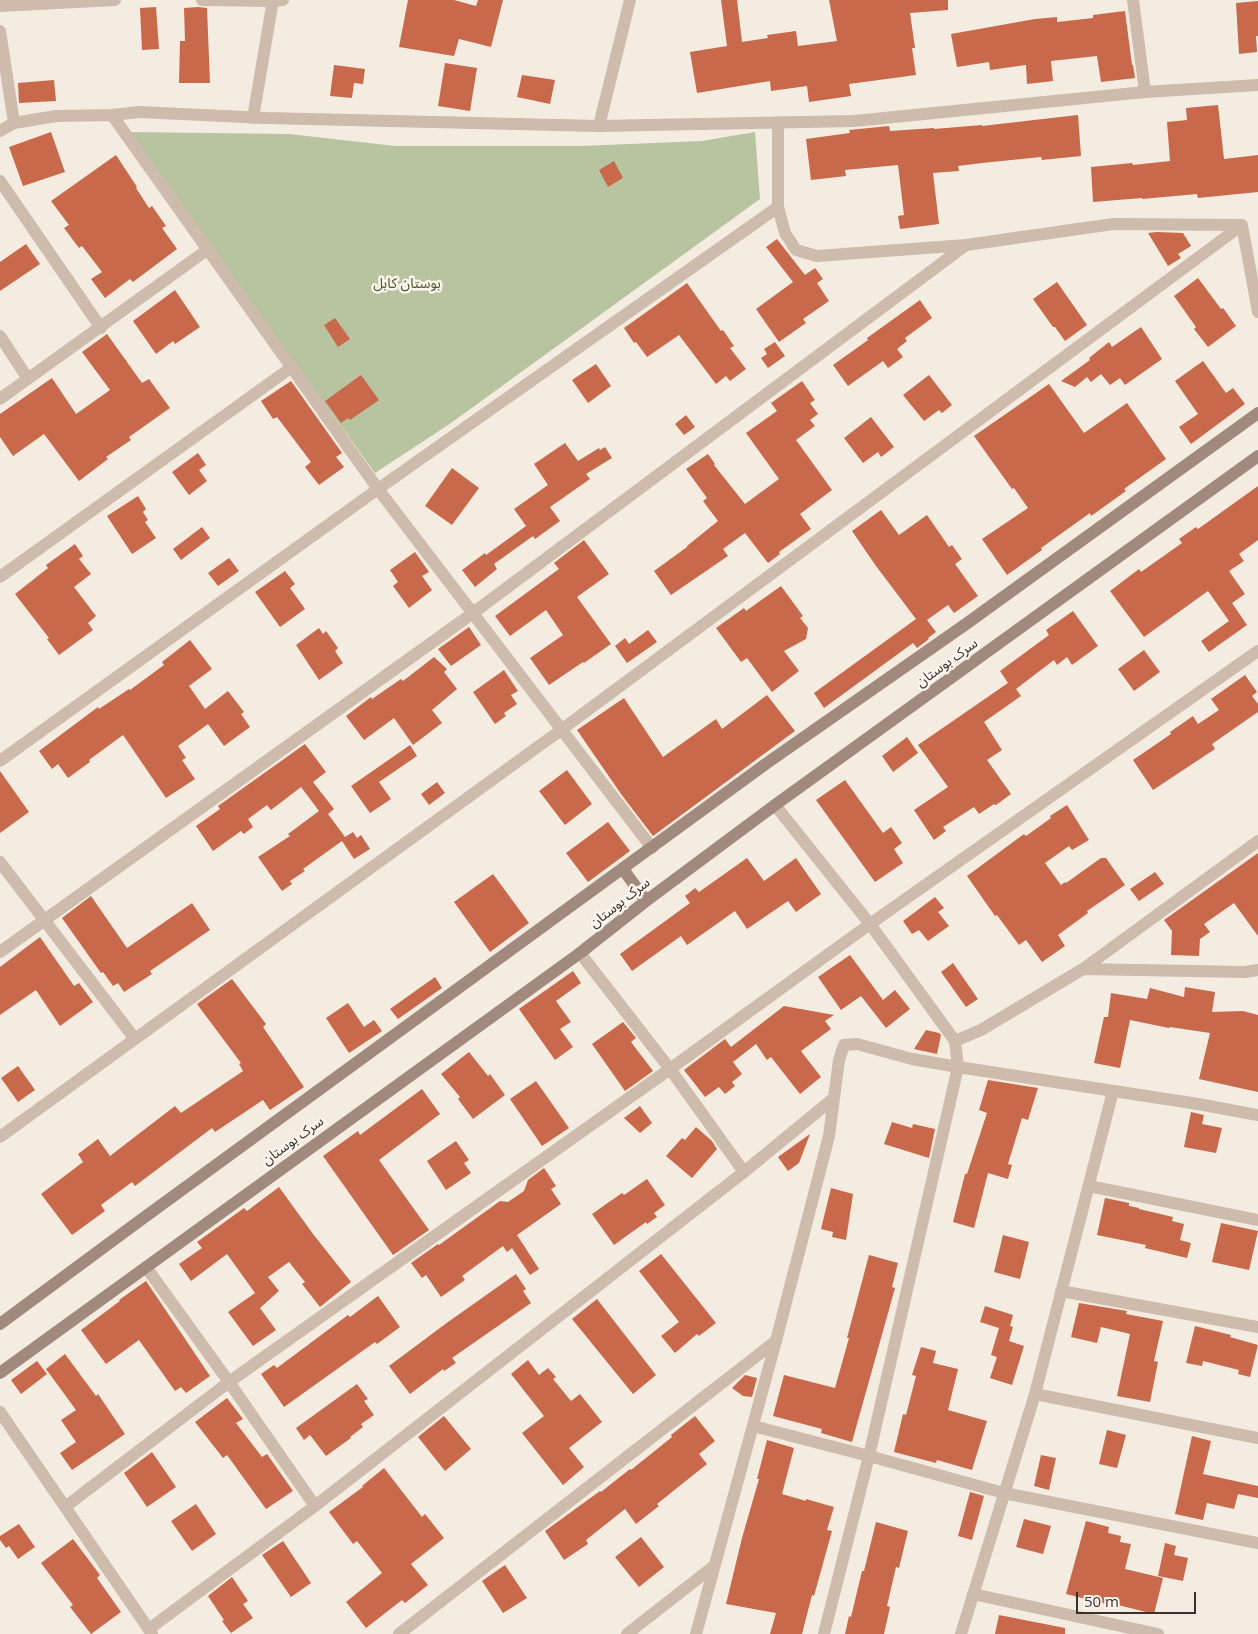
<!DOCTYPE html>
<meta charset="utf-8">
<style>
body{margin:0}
#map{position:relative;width:1258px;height:1634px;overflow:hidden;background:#f4ebe1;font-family:"Open Sans",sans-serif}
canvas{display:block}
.scale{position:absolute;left:1076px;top:1592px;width:120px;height:22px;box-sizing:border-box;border:2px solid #3b302b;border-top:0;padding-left:6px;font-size:15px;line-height:18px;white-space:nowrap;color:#3b302b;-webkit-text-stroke:4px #fbf5ee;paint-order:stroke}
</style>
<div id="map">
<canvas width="1258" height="1634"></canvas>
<div class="scale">50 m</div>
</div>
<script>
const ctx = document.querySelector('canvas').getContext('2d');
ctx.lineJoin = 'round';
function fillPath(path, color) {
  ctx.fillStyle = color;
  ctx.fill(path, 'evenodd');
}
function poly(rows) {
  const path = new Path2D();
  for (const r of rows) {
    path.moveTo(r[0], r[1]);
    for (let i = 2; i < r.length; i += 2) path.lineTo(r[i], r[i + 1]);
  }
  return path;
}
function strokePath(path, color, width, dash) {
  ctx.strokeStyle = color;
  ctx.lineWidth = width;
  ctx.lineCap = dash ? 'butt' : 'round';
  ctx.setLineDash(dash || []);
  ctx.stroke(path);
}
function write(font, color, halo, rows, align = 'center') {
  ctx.font = font + ' "Open Sans","Noto Sans Arabic",sans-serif';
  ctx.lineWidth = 5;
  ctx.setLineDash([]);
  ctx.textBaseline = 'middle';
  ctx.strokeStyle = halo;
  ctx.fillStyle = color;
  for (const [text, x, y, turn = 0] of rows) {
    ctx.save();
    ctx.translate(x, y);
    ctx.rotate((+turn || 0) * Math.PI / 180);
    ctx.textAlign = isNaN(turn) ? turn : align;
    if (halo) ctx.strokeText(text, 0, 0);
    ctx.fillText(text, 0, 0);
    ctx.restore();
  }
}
const green = poly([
 [127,132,289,134,395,146,582,146,702,141,755,132,760,199,451,423,375,473]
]);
const building = poly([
 [408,0,454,0,476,6,478,0,503,0,491,47,459,39,454,56,399,47],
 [721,0,737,0,742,42,768,38,767,35,796,31,798,46,837,41,829,0,948,0,948,10,910,13,915,48,912,48,916,75,849,84,851,96,809,102,807,86,771,91,770,81,697,93,690,52,727,46],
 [1258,1,1258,36,1256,36,1257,52,1239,54,1236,3],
 [156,7,159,49,142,50,140,8],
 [198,7,207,8,210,83,179,83,180,41,185,41,184,8],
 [1125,11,1132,65,1133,65,1135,78,1101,82,1097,56,1051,61,1053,81,1027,84,1026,65,990,70,989,62,957,67,951,34,1035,19,1057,17,1057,22,1093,18,1093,15],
 [445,63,477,68,470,111,438,106],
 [334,65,365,69,363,84,354,83,352,98,330,96],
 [522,75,555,80,550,104,517,97],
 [54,80,56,101,19,103,18,83],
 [1218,105,1224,159,1258,155,1258,192,1198,198,1197,194,1142,199,1142,198,1093,202,1091,167,1132,163,1133,165,1170,161,1167,122,1187,120,1186,108],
 [1078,115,1081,156,1042,160,1041,157,982,163,958,166,959,171,933,173,939,224,900,229,898,216,904,215,898,165,845,170,846,176,811,180,806,139,850,133,849,130,889,126,890,131,934,128,934,129,982,125,982,126],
 [51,132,65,172,23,186,9,147],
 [116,155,137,187,136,188,149,208,152,206,166,226,162,228,177,249,133,282,130,279,105,298,91,279,102,272,82,246,79,248,64,228,69,225,51,201],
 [614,161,623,178,608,187,599,170],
 [1157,232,1183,233,1191,246,1178,254,1181,258,1168,266,1148,233],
 [777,239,805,275,815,268,823,279,817,283,829,301,803,319,806,323,779,342,756,309,793,282,766,247],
 [26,244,40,264,0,291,0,262],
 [1198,278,1221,309,1223,308,1236,326,1208,347,1194,329,1196,327,1174,296],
 [1057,282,1087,325,1065,341,1055,327,1053,327,1033,299],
 [687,283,721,331,723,330,734,346,730,348,746,369,730,381,726,376,716,384,679,335,647,357,636,342,634,343,624,328],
 [175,290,200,327,175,344,173,341,156,354,133,321],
 [920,300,932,318,905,338,907,341,897,349,903,357,888,368,883,361,848,386,833,365,868,340,867,338],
 [335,318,350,339,338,347,324,325],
 [1141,327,1162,359,1125,385,1120,378,1110,385,1101,374,1091,382,1087,377,1075,387,1061,381,1090,360,1089,358,1109,342,1112,347],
 [107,334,142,383,149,379,170,408,129,437,131,440,106,457,108,459,79,481,44,434,13,456,0,437,0,414,52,378,76,414,110,390,82,352],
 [775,342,785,356,768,368,761,358,767,354,764,349],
 [1203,361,1226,393,1233,388,1245,404,1191,444,1179,427,1198,414,1175,381],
 [596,364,611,386,588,403,572,380],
 [361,375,379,400,350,420,348,418,341,423,325,401],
 [929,375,952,405,942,413,939,410,924,421,903,395],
 [291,381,342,453,336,457,344,467,319,485,305,467,311,462,277,417,273,419,261,401],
 [802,381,815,400,810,403,818,414,810,420,815,426,796,440,832,490,800,514,811,529,779,552,780,554,768,563,745,533,723,549,728,556,671,595,654,571,687,547,687,546,718,521,703,501,707,498,686,469,708,454,715,464,714,465,745,504,779,479,746,433,777,411,771,403],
 [1049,384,1084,433,1127,403,1166,459,1124,489,1126,491,1091,516,1090,513,1041,548,1042,550,1007,575,982,539,1028,508,1014,488,1012,489,974,436],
 [686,415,695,427,684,435,675,424],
 [871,417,894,447,881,457,878,452,863,463,844,438],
 [565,443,578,461,599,448,600,450,605,447,612,458,586,474,590,479,550,507,560,521,535,539,533,536,494,564,497,569,475,587,462,570,485,553,486,555,526,526,514,509,548,485,534,464],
 [198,453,206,465,199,470,207,481,189,495,172,472],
 [452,468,479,488,452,525,425,506],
 [1258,486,1258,540,1239,554,1244,561,1229,571,1245,594,1232,603,1247,625,1209,652,1201,641,1229,621,1208,591,1144,637,1110,591,1139,569,1141,572,1182,543,1179,539,1196,527,1198,529],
 [138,496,146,509,143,512,148,520,145,522,156,538,132,554,107,516],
 [881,510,899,535,927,515,949,547,952,545,962,559,955,564,978,596,954,613,948,605,927,620,936,632,928,638,929,639,917,648,913,643,824,708,814,693,916,619,876,566,852,531],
 [202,527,210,538,181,560,173,549],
 [584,540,609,574,577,597,611,644,584,663,583,662,549,685,530,658,563,635,546,610,510,636,495,616,559,569,554,563],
 [75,544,83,556,79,559,91,574,74,587,96,616,88,623,93,630,59,655,47,639,49,638,15,594,48,568,46,565],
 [415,552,429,572,422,576,432,590,409,608,393,586,398,582,390,570],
 [229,558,239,571,218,586,208,573],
 [285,571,295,584,290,588,305,609,280,627,255,592],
 [781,586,803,616,800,618,808,628,806,639,784,651,799,671,772,692,747,658,741,662,716,628,744,608,746,611],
 [1073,611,1098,646,1072,665,1067,657,1057,665,1054,660,1016,689,1021,696,984,722,1002,750,987,760,1011,794,996,805,994,804,979,814,974,807,943,827,946,831,934,840,914,810,948,787,918,745,1008,683,1000,671,1049,635,1046,630],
 [469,627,481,645,451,666,438,649],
 [319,628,323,634,326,631,338,648,335,651,343,663,319,680,296,645],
 [648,630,657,642,627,663,615,646,625,638,629,644],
 [190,640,212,669,189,686,205,709,228,691,244,712,241,714,250,727,224,746,208,724,178,746,186,758,182,760,195,779,166,798,123,735,89,760,90,762,68,778,58,764,52,769,39,751,98,707,99,709,129,689,130,690,164,665,162,662],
 [1144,650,1160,672,1134,691,1118,669],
 [434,657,447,669,444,672,457,689,432,710,442,723,413,745,394,718,364,740,346,716,371,697,372,699,401,679,403,681],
 [504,670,518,691,511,695,517,704,504,713,506,716,495,724,473,692],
 [1245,675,1257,692,1252,696,1258,704,1258,712,1212,744,1215,749,1153,790,1133,760,1171,734,1170,732,1193,716,1198,724,1219,710,1211,699],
 [767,695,795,731,653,836,621,794,577,730,624,698,663,757,716,719,722,729],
 [907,737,918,753,893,772,882,756],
 [305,744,326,772,313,782,334,809,328,814,345,837,353,832,357,838,361,835,370,849,354,859,342,841,303,869,305,871,290,881,292,884,282,891,258,857,290,836,288,834,319,811,301,787,271,810,267,805,248,819,253,827,244,834,241,831,213,851,196,826,220,809,218,806],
 [410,745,417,756,379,782,391,799,370,813,351,786],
 [567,770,592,804,565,825,539,791],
 [0,771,29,812,0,833],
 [845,780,883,833,891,827,902,843,894,849,903,863,875,882,816,800],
 [437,782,445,793,429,805,421,794],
 [1067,805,1089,840,1072,850,1069,846,1045,863,1061,885,1065,882,1066,883,1101,858,1106,858,1125,885,1087,911,1088,913,1058,935,1065,946,1042,962,1026,940,1019,945,997,915,995,916,967,876,1024,834,1026,836,1051,818,1050,816],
 [608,822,630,851,588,882,566,853],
 [1258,853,1258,936,1234,903,1204,924,1210,932,1200,939,1199,956,1171,955,1172,931,1164,920],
 [747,858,764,881,796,858,821,894,796,912,788,901,747,929,735,911,687,945,681,936,632,971,620,954,690,903,685,896,695,888,699,892],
 [1155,872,1164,884,1139,901,1130,889],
 [493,874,529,923,490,952,454,902],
 [91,896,127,948,192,903,210,930,150,971,152,974,124,992,118,983,113,986,103,972,101,973,62,918],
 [935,897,944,908,938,912,949,926,928,941,919,930,912,934,903,921],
 [40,937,74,986,79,983,93,1002,60,1026,36,990,0,1015,0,967],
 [850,955,883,1000,895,990,910,1009,886,1028,861,996,841,1010,818,977],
 [953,963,978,999,966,1007,941,972],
 [573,971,581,983,556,1001,571,1022,560,1029,573,1047,555,1060,519,1009],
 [435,977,442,988,398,1019,390,1009],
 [232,979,266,1024,263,1027,304,1087,270,1110,263,1100,215,1132,212,1128,135,1186,132,1182,101,1205,105,1211,72,1235,41,1194,83,1162,78,1154,98,1139,110,1156,175,1106,181,1113,243,1071,239,1064,241,1063,197,1004],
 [1185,987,1215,992,1212,1012,1243,1011,1258,1015,1258,1092,1199,1079,1210,1033,1170,1027,1169,1028,1130,1020,1120,1068,1094,1063,1104,1017,1108,1017,1111,993,1147,999,1150,988,1184,997],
 [348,1003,364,1027,374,1020,382,1031,349,1053,326,1018],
 [784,1006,834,1015,825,1021,831,1029,801,1051,821,1077,800,1094,771,1057,767,1060,756,1044,733,1062,742,1074,732,1082,735,1086,725,1094,719,1087,705,1097,684,1070,725,1039,731,1047],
 [623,1022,636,1038,631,1042,653,1071,625,1091,592,1044],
 [926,1030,939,1033,941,1035,937,1054,914,1049],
 [469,1052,488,1076,490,1074,505,1095,473,1119,458,1099,460,1097,441,1074],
 [18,1066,35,1090,18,1102,1,1078],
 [988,1080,1038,1088,1028,1120,1022,1118,1008,1164,1012,1165,1008,1179,988,1173,974,1228,953,1222,965,1174,967,1174,987,1113,979,1110],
 [536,1081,569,1128,542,1146,510,1099],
 [422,1089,440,1114,379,1160,429,1230,393,1255,323,1156,358,1131,360,1135],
 [640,1106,652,1123,640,1133,624,1118],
 [1191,1112,1204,1115,1202,1124,1222,1128,1216,1153,1184,1147],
 [892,1122,912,1128,913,1124,935,1129,929,1158,884,1144],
 [696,1127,712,1141,717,1149,692,1178,666,1156,682,1138,685,1140],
 [810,1134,799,1163,788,1171,778,1157],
 [456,1141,469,1160,464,1163,471,1173,446,1190,427,1161],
 [544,1168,556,1186,551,1189,561,1204,517,1235,539,1269,530,1275,512,1248,507,1252,503,1246,462,1276,465,1280,441,1297,426,1275,422,1278,411,1263,438,1244,439,1245,500,1201,508,1202,524,1191,528,1180],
 [647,1179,665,1205,654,1213,657,1217,647,1224,646,1222,614,1245,592,1214,622,1193,624,1195],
 [279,1187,313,1234,351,1282,320,1307,302,1284,305,1282,289,1262,268,1277,279,1291,260,1308,276,1330,253,1346,228,1312,255,1293,227,1254,191,1281,179,1264,202,1248,197,1242,244,1208,247,1211],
 [831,1188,853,1194,846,1240,832,1237,833,1232,821,1229],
 [1105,1198,1129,1203,1129,1206,1139,1208,1139,1209,1173,1217,1172,1221,1184,1224,1180,1240,1191,1243,1187,1258,1145,1248,1146,1245,1097,1235],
 [1221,1223,1258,1231,1249,1270,1212,1262],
 [1003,1235,1029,1242,1020,1279,994,1272],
 [661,1254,716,1323,699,1336,697,1334,675,1353,661,1336,679,1322,639,1271],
 [869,1255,898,1263,892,1287,895,1288,852,1442,821,1433,822,1429,773,1416,784,1375,835,1388,849,1338,847,1338],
 [516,1274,526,1289,523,1291,531,1303,452,1358,456,1363,444,1371,443,1369,410,1394,389,1366,448,1322],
 [146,1281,210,1376,186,1393,181,1387,175,1391,139,1340,106,1364,81,1330,120,1301,119,1300],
 [378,1296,400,1327,377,1344,375,1342,284,1407,261,1374,274,1365,277,1368,348,1315,350,1317],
 [597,1299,656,1375,633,1394,572,1319],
 [1079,1303,1127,1311,1126,1314,1163,1321,1154,1361,1158,1362,1150,1402,1117,1396,1130,1334,1101,1327,1097,1343,1071,1337],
 [985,1306,1013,1315,1010,1326,1013,1327,1009,1341,1024,1346,1012,1385,990,1378,997,1357,991,1355,999,1328,980,1322],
 [1195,1326,1231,1335,1230,1337,1258,1345,1250,1377,1238,1374,1239,1370,1203,1361,1202,1366,1186,1363],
 [921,1347,936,1351,933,1363,958,1369,948,1410,987,1421,972,1470,937,1460,936,1463,894,1452,903,1414,906,1415,916,1376,912,1375],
 [65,1354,96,1396,98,1394,125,1434,72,1470,60,1453,76,1442,61,1420,76,1410,46,1369],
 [528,1360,539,1375,548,1368,556,1377,553,1379,571,1401,580,1394,602,1422,569,1448,584,1467,563,1485,522,1433,544,1416,511,1374],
 [37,1361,47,1374,21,1394,11,1380],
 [745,1375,757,1378,752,1397,743,1396,732,1388],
 [357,1384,368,1399,364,1401,374,1415,361,1424,363,1427,350,1437,351,1438,326,1456,310,1435,304,1440,296,1428],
 [227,1398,243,1419,236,1423,262,1457,267,1454,293,1491,266,1509,227,1455,223,1458,195,1422],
 [444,1416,471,1449,445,1471,418,1437],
 [695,1416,715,1441,699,1454,707,1464,657,1504,659,1506,636,1524,625,1509,586,1540,588,1544,564,1560,545,1531,600,1491,601,1492,630,1469,631,1470,672,1437,671,1435],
 [1107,1430,1126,1435,1117,1468,1099,1464],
 [1192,1436,1211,1441,1203,1474,1258,1486,1258,1498,1238,1494,1234,1509,1207,1503,1203,1520,1175,1514],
 [767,1440,794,1448,782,1494,806,1501,806,1499,834,1507,827,1530,832,1531,814,1596,812,1595,802,1634,770,1634,776,1613,726,1604,742,1538,759,1479,757,1479],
 [152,1452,176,1487,147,1507,124,1473],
 [1041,1455,1056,1458,1049,1490,1034,1486],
 [384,1468,422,1517,425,1514,444,1538,411,1564,428,1585,405,1603,402,1600,366,1628,346,1602,382,1573,357,1541,353,1544,329,1512,363,1487,362,1486],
 [970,1492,984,1496,972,1540,958,1536],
 [196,1504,216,1534,192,1551,171,1521],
 [1024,1519,1051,1526,1043,1554,1016,1547],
 [1086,1521,1109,1527,1108,1533,1121,1536,1120,1542,1131,1544,1125,1569,1163,1578,1154,1614,1110,1603,1110,1605,1066,1594],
 [876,1522,908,1531,899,1568,896,1567,887,1606,890,1607,884,1634,845,1634,849,1616,851,1617,862,1571,864,1571],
 [19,1524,35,1547,18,1559,9,1546,6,1548,0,1540,0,1536],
 [641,1537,664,1567,639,1587,615,1557],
 [73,1539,100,1575,97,1578,121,1612,91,1634,70,1607,73,1605,41,1563],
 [283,1541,311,1583,291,1597,262,1555],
 [1165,1543,1176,1546,1174,1555,1188,1558,1183,1581,1158,1576],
 [505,1565,527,1598,503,1613,482,1581],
 [232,1577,248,1601,243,1604,253,1618,231,1633,222,1621,224,1620,208,1596],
 [999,1615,1065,1628,1065,1634,995,1634]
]);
const street = poly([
 [202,0,273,1,283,0],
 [1133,0,1145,92],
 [0,6,115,0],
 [0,31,14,123],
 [112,115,378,489,652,848],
 [253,118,273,0],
 [778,123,778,207,785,233,796,250,817,256,966,245,1113,224,1242,225],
 [599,126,630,0],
 [0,131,14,123,56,116,112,115,139,112,266,118,599,126,854,121,1145,92,1258,85],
 [0,181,101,328],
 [1242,225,1258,312],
 [0,336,28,379],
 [0,399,207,250],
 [0,577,292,367],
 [0,761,378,489,778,207],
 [775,805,870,924,955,1041,958,1067,869,1456,824,1634],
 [0,862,135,1039],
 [0,952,473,613,966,245],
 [580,953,670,1069,744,1172],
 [1083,969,1245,972,1258,970],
 [955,1041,981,1030,1083,969,1258,841],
 [0,1137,561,730,1242,225],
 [1089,1186,1258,1220],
 [146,1267,229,1382,315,1506],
 [1061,1291,1258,1327],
 [1035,1394,1258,1438],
 [0,1412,152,1634],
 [753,1426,869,1456,1004,1493,1258,1543],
 [65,1507,229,1382,670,1069,870,924,1258,651],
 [973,1594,1158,1634],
 [149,1629,315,1506,744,1172,834,1098],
 [399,1634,776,1341],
 [627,1634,714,1566],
 [696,1634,776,1341,829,1136,839,1060,844,1045,857,1044,912,1059,958,1067,1198,1104,1258,1115],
 [961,1634,1035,1394,1113,1091]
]);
const secondary = poly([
 [623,869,646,901],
 [0,1324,142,1219,767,763,966,624,1258,413],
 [0,1373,580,953,646,901,775,805,1258,456]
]);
const parkNames = [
 ["بوستان کابل",407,284]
];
const streetNames = [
 ["سرک بوستان",947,663,-36],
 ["سرک بوستان",620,903,-38],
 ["سرک بوستان",293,1141,-36]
];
fillPath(green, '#b8c4a0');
fillPath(building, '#c8694b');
strokePath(street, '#cdbbac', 12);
strokePath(secondary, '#a18a7d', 12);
write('14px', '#4a5a2e', '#fbf5ee', parkNames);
write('14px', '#3b302b', '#fbf5ee', streetNames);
</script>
